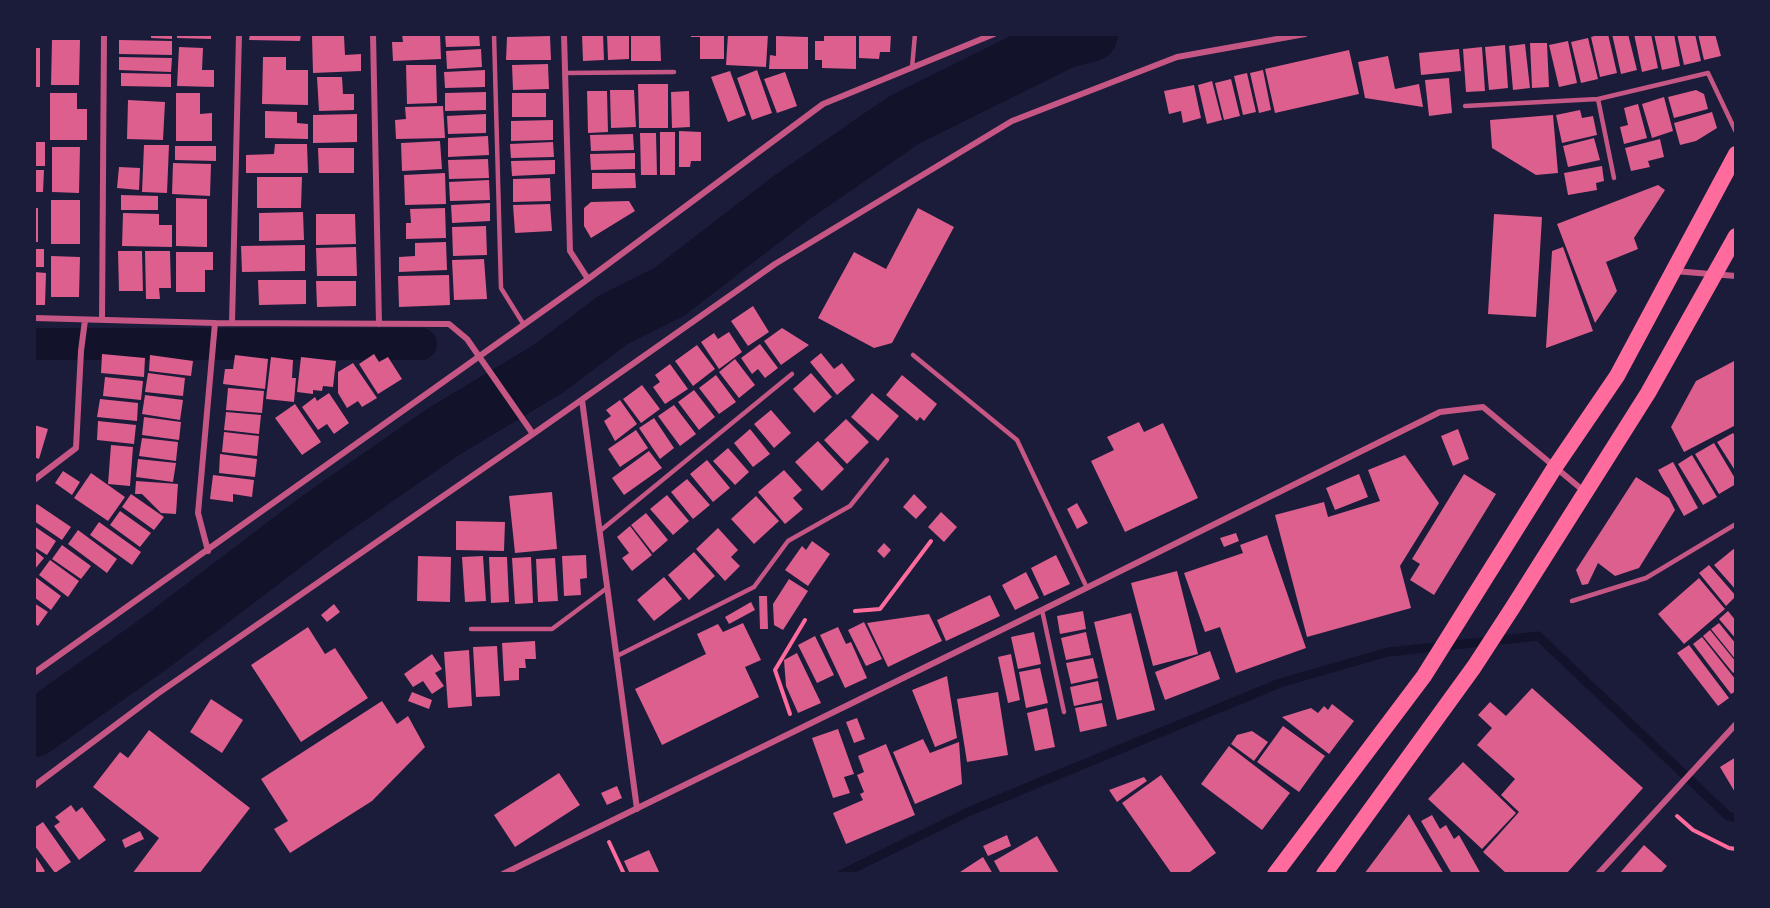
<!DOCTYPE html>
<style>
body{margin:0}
#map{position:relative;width:1770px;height:908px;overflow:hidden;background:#1b1b3a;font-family:"Noto Sans",sans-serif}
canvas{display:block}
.frame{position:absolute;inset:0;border:36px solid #1b1b3a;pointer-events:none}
</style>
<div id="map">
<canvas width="1770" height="908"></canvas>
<div class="frame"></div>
</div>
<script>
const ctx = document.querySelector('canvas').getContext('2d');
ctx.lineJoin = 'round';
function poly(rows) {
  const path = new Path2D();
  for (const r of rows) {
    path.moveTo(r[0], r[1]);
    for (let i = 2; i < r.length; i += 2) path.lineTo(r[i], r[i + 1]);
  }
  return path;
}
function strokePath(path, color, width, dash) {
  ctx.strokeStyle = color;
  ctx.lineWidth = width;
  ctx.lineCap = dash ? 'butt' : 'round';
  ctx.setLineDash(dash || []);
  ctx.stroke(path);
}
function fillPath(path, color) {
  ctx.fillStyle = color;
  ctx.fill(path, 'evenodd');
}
const stream = poly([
 [842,874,968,812,1280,683,1388,652,1538,636,1728,816,1736,818]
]);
const canal = poly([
 [34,344,421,344]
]);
const river = poly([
 [34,729,151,646,318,519,443,432,548,369,613,320,669,292,791,198,904,120,1063,41,1090,34]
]);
const building = poly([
 [151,34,172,34,172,39,151,38],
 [177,34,211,34,211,39,177,38],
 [250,34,301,34,300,41,249,40],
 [402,34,440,34,441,59,393,61,392,42,403,42],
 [445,34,479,34,480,46,446,47],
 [582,34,603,34,604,60,583,61],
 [607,34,629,34,629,59,608,60],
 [631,34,660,34,661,61,631,61],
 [691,34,724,34,724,59,700,59,700,37,691,37],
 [728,34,768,34,766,67,726,65],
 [824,34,856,34,856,69,822,68,822,60,815,60,815,41,824,41],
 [859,34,891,34,890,52,880,52,879,59,859,58],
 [1601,34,1608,34,1617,73,1600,77,1591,37],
 [1612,34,1628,34,1637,70,1621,74],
 [1634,34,1651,34,1658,68,1642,72],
 [1654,34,1674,34,1680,66,1662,70],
 [1677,34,1695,34,1701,61,1684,65],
 [1698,34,1715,34,1721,56,1704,60],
 [312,36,344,36,345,55,361,54,361,71,313,73],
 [550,36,551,60,506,60,507,37],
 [776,36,808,37,808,69,769,69,770,55,776,56],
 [1588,38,1598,79,1581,83,1571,42],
 [52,40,80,40,79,85,51,85],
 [119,40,172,41,172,55,119,54],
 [1568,41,1577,83,1559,87,1549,45],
 [1530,43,1547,43,1549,87,1532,88],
 [1525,44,1530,88,1513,90,1509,46],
 [1505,45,1508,88,1489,90,1485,47],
 [179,47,203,48,202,70,214,70,214,87,177,86],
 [1482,47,1485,91,1466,92,1463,49],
 [34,48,40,48,40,87,34,87],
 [481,49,482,67,447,69,446,51],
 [1459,49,1461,71,1421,75,1419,53],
 [1349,50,1359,94,1275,113,1265,69],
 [1388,56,1395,89,1419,84,1423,107,1365,98,1358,62],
 [119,57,172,58,171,72,119,70],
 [263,57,286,57,286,70,308,70,308,105,262,104],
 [548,64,549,89,513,90,512,65],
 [406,65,436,65,437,103,407,104],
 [485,70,485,87,445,88,444,72],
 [757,70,772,113,752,120,737,78],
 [1263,70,1271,110,1259,113,1250,73],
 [730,71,746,115,728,122,711,77],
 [785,72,797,106,777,113,764,79],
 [121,73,171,74,171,87,121,86],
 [1247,73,1256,112,1243,115,1234,76],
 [317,77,342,77,343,94,354,94,354,110,319,111],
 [1449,78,1452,113,1429,116,1425,80],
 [1231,79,1240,116,1224,120,1215,83],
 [1212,81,1222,120,1207,124,1198,85],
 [638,84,668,84,668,128,639,128],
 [1194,85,1201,118,1183,123,1181,111,1169,114,1164,91],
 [610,90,634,90,636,127,611,128],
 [1696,90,1704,94,1708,109,1674,118,1668,97],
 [587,91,607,91,608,132,588,133],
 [689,91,690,127,672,128,671,92],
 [486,92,486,110,445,111,445,93],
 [50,93,77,93,77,109,87,109,87,140,50,140],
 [176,93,200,93,200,114,212,113,212,141,176,141],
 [512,93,546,93,546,117,512,117],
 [1664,97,1673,131,1652,138,1642,104],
 [128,100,165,102,163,140,127,139],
 [1638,104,1647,138,1624,144,1620,127,1628,125,1624,108],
 [443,106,445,138,396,139,395,120,406,119,405,107],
 [1580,110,1582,118,1593,116,1597,135,1562,143,1556,115],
 [265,111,297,112,297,123,308,124,308,139,265,138],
 [1712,112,1717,128,1696,141,1680,145,1674,123],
 [357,114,357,142,313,143,313,115],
 [486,114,486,133,448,134,447,116],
 [1553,115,1558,173,1536,175,1492,148,1490,120],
 [553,120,553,140,511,141,511,121],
 [679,131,701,132,701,161,691,161,690,167,679,167],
 [660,132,675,132,675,175,660,175],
 [640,133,656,133,657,175,641,175],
 [633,134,634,150,591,151,590,135],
 [488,136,489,155,448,157,448,138],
 [1594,138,1600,160,1568,167,1563,146],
 [1660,139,1664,157,1648,161,1650,167,1631,171,1625,148],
 [440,141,442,169,402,171,401,143],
 [34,142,45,142,45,166,34,166],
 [553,142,554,157,511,158,510,144],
 [275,144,307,144,308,173,246,173,246,155,274,154],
 [144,145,169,145,167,193,142,192],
 [175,146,216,146,216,161,175,160],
 [52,147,80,147,79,193,52,192],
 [318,148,354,148,354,173,319,173],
 [635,153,635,169,591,170,590,154],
 [488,159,489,178,449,179,448,160],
 [555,160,555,174,512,176,511,161],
 [173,163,211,164,210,196,172,194],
 [1602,166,1604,181,1596,183,1597,190,1568,195,1564,173],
 [119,167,140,168,139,190,117,188],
 [34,170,44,170,43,192,34,192],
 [445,173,446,204,405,205,404,175],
 [592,173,635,173,636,188,592,189],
 [257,177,302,177,301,208,257,208],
 [550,178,551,201,513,202,513,179],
 [489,180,490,200,450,201,449,182],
 [1658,185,1665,190,1634,238,1638,249,1606,262,1617,291,1595,323,1557,224],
 [121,195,158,196,158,210,121,210],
 [176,198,207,199,207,247,176,246],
 [51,200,80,200,80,244,51,244],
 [629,201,635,211,591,238,584,226,584,208,591,202],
 [490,203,490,221,452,223,451,205],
 [550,204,552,231,515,233,513,205],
 [34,208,38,208,38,242,34,242],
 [445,208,446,238,406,239,406,223,411,223,410,209],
 [918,208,954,227,892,343,874,348,818,318,854,252,886,269],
 [303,212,304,240,259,241,259,213],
 [123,213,159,214,159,225,172,225,172,247,122,246],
 [316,214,355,214,356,244,316,245],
 [1494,214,1542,217,1536,317,1488,314],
 [486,226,487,255,453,256,452,227],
 [446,242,447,270,399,272,399,257,415,256,415,243],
 [305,245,305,271,242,272,241,246],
 [356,247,357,276,317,276,316,248],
 [1563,247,1593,331,1546,348,1552,251],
 [34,249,44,249,44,267,34,267],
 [118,251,142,251,143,291,119,291],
 [145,251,170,251,171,288,159,288,160,299,146,299],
 [176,252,213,252,213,270,205,270,205,292,176,292],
 [51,256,80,257,79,297,51,297],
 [484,259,487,299,454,300,452,260],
 [34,272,46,273,45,305,34,305],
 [449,275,450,305,399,307,398,276],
 [258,280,306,280,306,304,259,305],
 [316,281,356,281,356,306,317,307],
 [753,306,769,332,748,346,731,321],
 [782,328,809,345,781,365,764,341],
 [729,332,742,352,719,369,701,342,714,333,718,339],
 [760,344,778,368,765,378,758,369,752,374,741,358],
 [697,345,715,369,693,386,675,361],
 [821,353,834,369,842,363,855,380,837,395,810,362],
 [102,354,145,358,144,377,101,373],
 [374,354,379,362,388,357,402,379,378,394,359,364],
 [150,355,193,361,191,376,149,371],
 [235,355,268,359,265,389,223,384,225,369,233,369],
 [271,357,293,360,292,378,296,378,294,402,266,399],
 [301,357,336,361,333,387,323,386,322,391,313,390,313,394,297,392],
 [735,359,755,385,739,398,719,372],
 [1736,360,1736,425,1684,452,1671,427,1696,381],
 [353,363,377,398,362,407,358,401,347,408,338,393,338,372],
 [670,364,688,389,665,404,653,387,660,382,655,375],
 [148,373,185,378,183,396,145,392],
 [811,373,832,397,814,413,793,389],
 [716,375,736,402,719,414,699,388],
 [902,375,937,404,924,421,920,417,917,421,886,395],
 [105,377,143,381,141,400,103,396],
 [642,385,660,409,641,423,623,399],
 [228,388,264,391,262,413,226,410],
 [694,390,715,417,699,430,678,402],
 [329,393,349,423,334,434,327,424,318,430,302,407,315,397,317,401],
 [872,393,899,416,878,441,851,417],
 [145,395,183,400,180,420,142,414],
 [100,399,138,403,137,421,97,417],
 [620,400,637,424,615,441,604,421,611,416,606,410],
 [295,404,321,442,302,455,275,418],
 [674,405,696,434,680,446,658,416],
 [771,410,791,433,774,448,754,424],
 [226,412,261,415,259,434,224,430],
 [144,417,181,422,179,440,142,435],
 [654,418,674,448,660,459,639,428],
 [846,419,869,442,847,464,824,440],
 [98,421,136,425,134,444,97,440],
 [1139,422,1144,432,1163,423,1198,498,1125,532,1091,461,1114,450,1107,437],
 [34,425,48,429,39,459,34,457],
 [750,429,770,454,753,467,734,443],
 [1458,429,1469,459,1453,466,1441,436],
 [636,430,648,448,620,467,608,449],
 [224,432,259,436,257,456,222,452],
 [1733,433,1736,437,1736,472,1717,442],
 [142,438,178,442,176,461,139,456],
 [818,441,844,469,822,491,795,462],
 [1714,443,1736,480,1736,484,1719,494,1695,454],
 [111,445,133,447,130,486,108,484],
 [728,448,749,472,735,485,713,461],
 [649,451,662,468,624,495,612,478],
 [220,454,257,459,255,477,219,473],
 [1405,455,1439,503,1400,566,1411,608,1307,637,1275,515,1324,502,1328,517,1380,501,1368,470],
 [1692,455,1717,497,1703,505,1678,464],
 [138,459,176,463,173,482,136,477],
 [707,460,730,488,713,502,690,474],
 [1673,462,1698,508,1684,516,1658,470],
 [784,470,802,490,793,498,803,509,785,524,758,492],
 [63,471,80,482,72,495,55,483],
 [91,473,125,497,108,521,74,498],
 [1359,474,1368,497,1335,510,1326,488],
 [1464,474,1496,494,1434,595,1410,580,1420,564,1412,559],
 [213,475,254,480,252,497,233,494,233,502,210,499],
 [1636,477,1669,498,1675,510,1639,568,1615,576,1598,563,1588,584,1582,585,1576,570],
 [687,479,710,505,693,519,671,492],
 [136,481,178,484,176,514,161,513,142,494,135,494],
 [552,492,557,549,515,553,509,496],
 [131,494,164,517,154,530,122,507],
 [914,494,927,507,916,519,903,507],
 [667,495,689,521,673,535,650,509],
 [756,496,779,521,754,544,731,519],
 [1077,503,1088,523,1077,529,1067,509],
 [37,504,71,527,62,540,34,521,34,507],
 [120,511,151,533,140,547,110,525],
 [941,512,957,527,944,542,928,527],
 [646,513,668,540,653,553,631,525],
 [456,521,505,522,504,551,456,550],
 [99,522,141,552,132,565,90,535],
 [34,526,56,541,47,555,34,547],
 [630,526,652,555,632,571,622,558,629,553,617,537],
 [718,528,738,550,731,557,740,566,725,581,696,549],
 [78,530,117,559,107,573,68,544],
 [1236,533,1239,541,1224,547,1220,538],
 [1267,535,1306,648,1236,673,1220,627,1205,632,1184,573,1243,553,1240,545],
 [812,541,830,554,808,586,785,570,802,546,806,550],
 [884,543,891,550,884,558,877,551],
 [62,545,91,566,81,579,52,559],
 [1736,547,1736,590,1714,565],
 [34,550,44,558,34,570],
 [694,552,715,576,689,600,668,575],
 [586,555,587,578,580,579,581,595,564,596,562,556],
 [1056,555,1070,584,1044,596,1031,568],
 [418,556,451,557,450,602,417,601],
 [483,556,486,601,465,602,462,557],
 [489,557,507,557,509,602,491,603],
 [531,557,533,603,515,604,512,558],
 [555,558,558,601,538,602,536,559],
 [50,560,79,581,68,597,39,575],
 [1709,565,1736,596,1726,606,1699,573],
 [1177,571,1198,654,1153,666,1131,583],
 [1026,572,1039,598,1015,610,1002,585],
 [34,576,61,596,51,610,34,597],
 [664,577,682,599,654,621,637,600],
 [1699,578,1725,609,1684,644,1658,614],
 [789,579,808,591,783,630,774,625,773,604],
 [990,595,1000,616,946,641,937,620],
 [759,596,767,596,768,629,760,629],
 [751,602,755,610,729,624,725,617],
 [34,603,48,612,38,626,34,623],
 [334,604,340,612,327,622,321,615],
 [1083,611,1086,629,1060,634,1057,616],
 [1728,611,1736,621,1736,639,1719,619],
 [1131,613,1155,710,1117,720,1094,622],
 [929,614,942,641,888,667,867,623],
 [864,622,882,659,866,666,848,630],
 [743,623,761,660,745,667,759,697,662,745,635,689,706,654,697,634,718,624,723,632],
 [1719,623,1736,644,1736,660,1711,629],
 [308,627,325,654,335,648,368,698,301,742,251,665],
 [838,627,846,644,851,642,867,678,845,688,820,635],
 [1710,630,1736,662,1736,671,1733,673,1703,636],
 [1034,632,1041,664,1018,669,1011,637],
 [1086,632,1091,655,1066,660,1061,638],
 [815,636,834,675,817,683,798,645],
 [1702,637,1736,680,1736,691,1731,694,1693,644],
 [535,641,536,659,525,659,526,668,519,668,519,680,504,681,502,643],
 [1689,645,1729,698,1718,706,1677,653],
 [497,646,500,696,476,697,473,647],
 [469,650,472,706,448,708,444,652],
 [1210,651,1220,679,1165,700,1155,672],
 [797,653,821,703,798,713,786,686,784,660],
 [432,654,442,669,435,673,444,686,432,694,423,681,413,687,404,674],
 [1011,654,1020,700,1008,703,998,657],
 [1093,658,1098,678,1071,684,1066,663],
 [1040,668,1048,703,1026,708,1019,672],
 [947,676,957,738,935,747,912,690],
 [1098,681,1102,700,1074,706,1070,687],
 [1532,688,1643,788,1566,874,1507,874,1483,852,1519,812,1501,795,1515,779,1477,745,1492,728,1478,715,1490,702,1506,716],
 [412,692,432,700,429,709,408,701],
 [998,692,1008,755,967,762,957,699],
 [211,699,243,720,222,753,190,732],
 [382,701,397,724,408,716,425,747,372,801,290,853,274,829,288,821,261,779],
 [1102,703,1107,726,1080,732,1075,708],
 [1332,704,1354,721,1329,754,1282,717,1311,708,1318,713,1324,706,1328,710],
 [1047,708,1055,747,1035,751,1027,713],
 [857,718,865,739,854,743,846,722],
 [1283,726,1325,756,1299,792,1257,762],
 [838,729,854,774,844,777,850,793,833,798,812,738],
 [149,730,250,808,199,874,132,874,159,838,93,787,120,752,128,758],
 [1252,731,1268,742,1254,761,1231,744,1237,735],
 [923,739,930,753,959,742,962,784,915,804,893,752],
 [886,744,915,815,846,844,833,813,863,800,860,794,864,792,857,775,864,772,858,756],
 [1229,746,1290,793,1262,830,1201,784],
 [1736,757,1736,794,1720,767],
 [1463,762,1516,813,1482,849,1428,799],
 [559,773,580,805,515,847,494,815],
 [1161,775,1216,853,1187,874,1172,874,1122,803],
 [1144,777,1147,781,1117,802,1109,790],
 [617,786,622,798,607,805,601,793],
 [71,805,76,812,82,807,106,840,79,860,54,826,60,822,55,817],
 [1409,814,1444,874,1364,874],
 [1432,815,1440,829,1446,825,1454,839,1459,835,1481,874,1452,874,1421,821],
 [43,822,71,862,55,873,34,845,34,828],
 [140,831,144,839,125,848,122,840],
 [1007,835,1011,846,988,856,983,846],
 [1037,836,1059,873,1001,874,994,861],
 [1644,845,1667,866,1660,874,1619,874],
 [649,850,660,874,630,874,624,861],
 [34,854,45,871,41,874,34,874],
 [983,857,993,874,957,874]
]);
const path = poly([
 [855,611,880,609,931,541],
 [790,714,775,670,805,620],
 [1677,816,1693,830,1729,848,1736,849],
 [609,842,624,874]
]);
const service = poly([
 [494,34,501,288,524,325],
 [912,68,915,34],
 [565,73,674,72],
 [1598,99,1614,178],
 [1465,106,1598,99,1708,73,1736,132],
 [913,355,1017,440,1087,588],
 [600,531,792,374],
 [1572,601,1646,578,1736,524],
 [1042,610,1064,712],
 [471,629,552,629,607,588],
 [617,656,754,587,788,541,850,506,887,460]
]);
const minor = poly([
 [373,34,379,324],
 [564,34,570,251,588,279],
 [1674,271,1736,276],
 [34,318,215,323,449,324,467,339,533,434],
 [102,320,104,34],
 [232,323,239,34],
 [582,400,637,809],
 [34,480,76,448,81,351,85,320],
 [208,551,198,513,215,323],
 [34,673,588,279,823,104,994,34],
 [34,786,157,694,533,434,775,264,1012,121,1177,57,1305,34],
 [503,874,1042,610,1440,412,1483,407,1585,492],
 [1598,874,1736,724]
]);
const trunk = poly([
 [1275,874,1424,676,1555,467,1617,376,1736,154],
 [1324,874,1474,667,1513,607,1648,393,1736,236]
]);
strokePath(stream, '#12122b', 9);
strokePath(canal, '#12122b', 32);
strokePath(river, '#12122b', 56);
fillPath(building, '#dd5f8e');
strokePath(path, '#ff6b9d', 4);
strokePath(service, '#c65784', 4.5);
strokePath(minor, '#c65784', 6);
strokePath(trunk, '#ff6b9d', 16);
</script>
